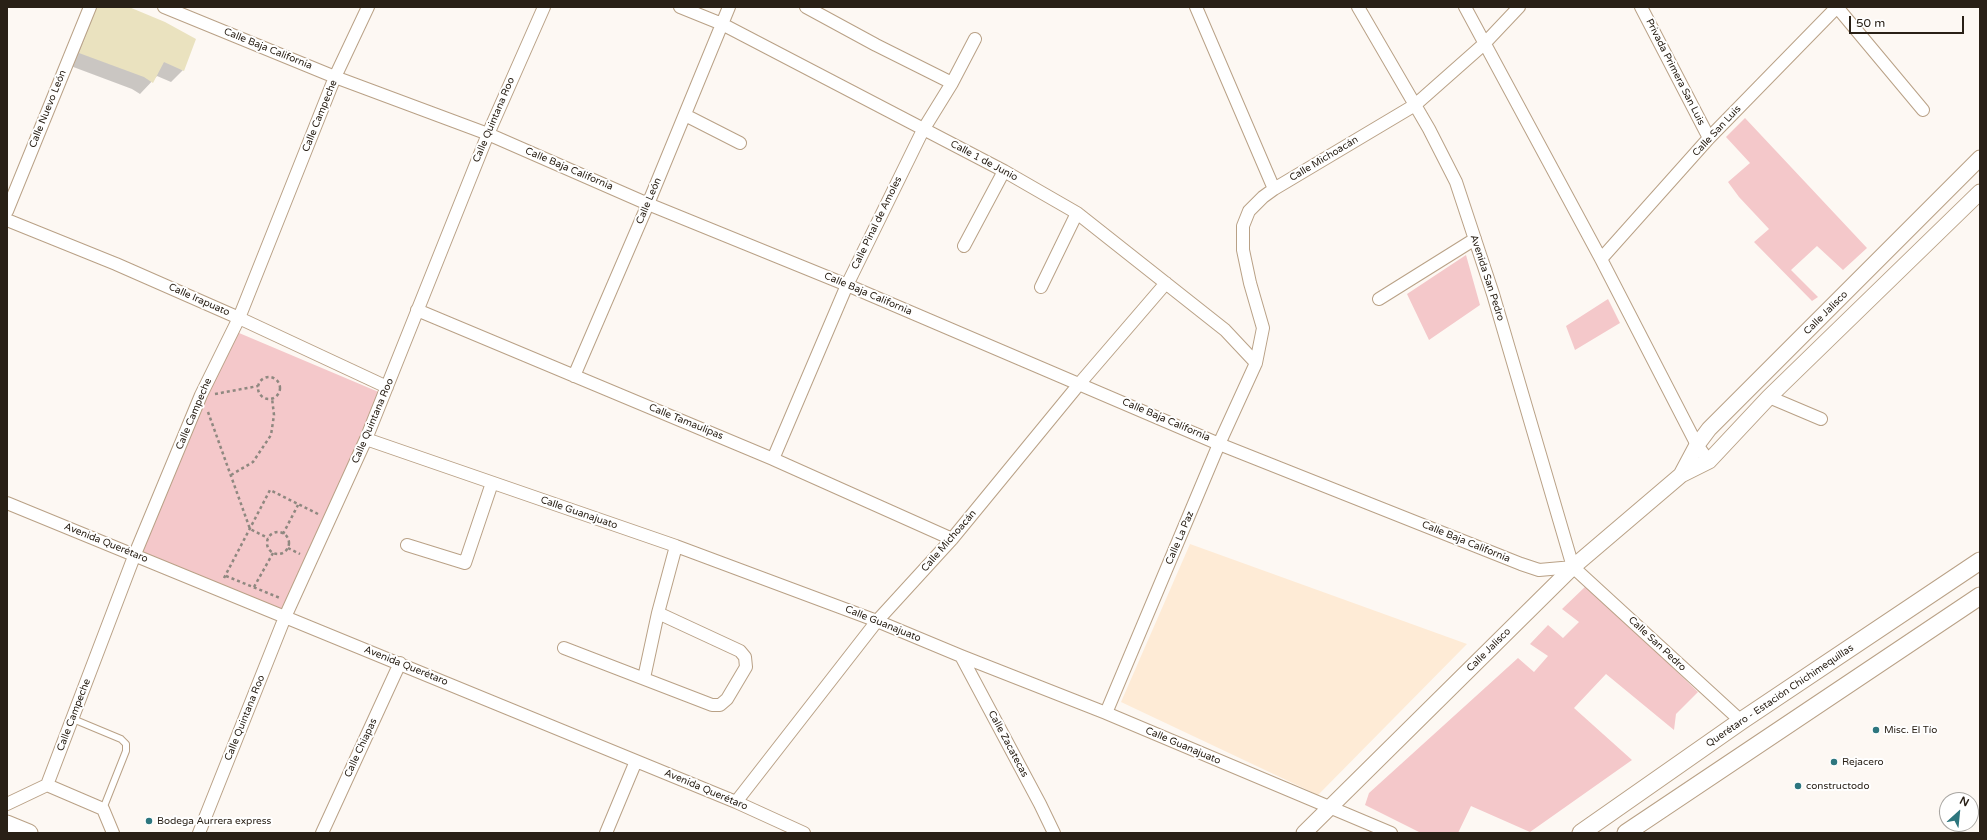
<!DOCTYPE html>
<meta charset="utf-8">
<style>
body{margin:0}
#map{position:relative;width:1987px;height:840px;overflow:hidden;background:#fdf8f3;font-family:"Varela Round",sans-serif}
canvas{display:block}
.frame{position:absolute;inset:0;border:8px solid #292016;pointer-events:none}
.north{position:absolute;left:1939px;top:792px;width:40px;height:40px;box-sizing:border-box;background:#fff;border:1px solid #a9a6a2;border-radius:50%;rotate:27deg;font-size:11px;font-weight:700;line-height:16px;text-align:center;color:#292016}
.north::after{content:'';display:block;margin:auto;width:14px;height:18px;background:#2d767e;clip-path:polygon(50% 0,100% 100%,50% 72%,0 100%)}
.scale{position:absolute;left:1849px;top:16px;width:115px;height:18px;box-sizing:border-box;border:2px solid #292016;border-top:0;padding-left:5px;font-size:12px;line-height:14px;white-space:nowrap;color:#292016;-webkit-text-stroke:3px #fff;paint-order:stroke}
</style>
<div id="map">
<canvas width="1987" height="840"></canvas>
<div class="frame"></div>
<div class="north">N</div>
<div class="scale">50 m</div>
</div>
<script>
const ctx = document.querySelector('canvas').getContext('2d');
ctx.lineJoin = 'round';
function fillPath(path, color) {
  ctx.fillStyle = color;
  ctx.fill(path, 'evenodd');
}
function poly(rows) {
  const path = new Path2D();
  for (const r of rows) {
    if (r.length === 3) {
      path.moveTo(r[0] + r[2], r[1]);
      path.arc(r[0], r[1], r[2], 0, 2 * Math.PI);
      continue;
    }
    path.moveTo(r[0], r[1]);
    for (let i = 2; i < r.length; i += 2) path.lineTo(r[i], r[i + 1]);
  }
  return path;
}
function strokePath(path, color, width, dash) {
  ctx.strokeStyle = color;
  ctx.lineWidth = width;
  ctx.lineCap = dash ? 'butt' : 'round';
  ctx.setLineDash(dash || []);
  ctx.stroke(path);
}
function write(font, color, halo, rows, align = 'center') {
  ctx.font = font + ' "Varela Round",sans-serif';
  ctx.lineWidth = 4;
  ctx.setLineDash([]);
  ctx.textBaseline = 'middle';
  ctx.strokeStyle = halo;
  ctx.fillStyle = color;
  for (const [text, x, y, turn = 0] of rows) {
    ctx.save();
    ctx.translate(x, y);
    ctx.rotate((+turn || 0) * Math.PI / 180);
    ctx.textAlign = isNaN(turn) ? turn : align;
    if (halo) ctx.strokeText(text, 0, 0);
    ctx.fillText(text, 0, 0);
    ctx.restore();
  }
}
const built = poly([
 [1190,544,1467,644,1318,795,1121,702]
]);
const green = poly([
 [1745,118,1867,248,1843,270,1817,246,1791,270,1818,297,1812,301,1754,242,1769,229,1739,197,1728,182,1750,163,1726,137],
 [1466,255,1480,305,1429,340,1407,294],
 [1608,299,1620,323,1575,350,1566,326],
 [232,330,381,393,285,614,138,553],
 [1587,585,1698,692,1676,714,1674,730,1606,674,1574,708,1632,760,1530,832,1471,806,1458,833,1421,833,1365,805,1369,793,1518,658,1534,672,1548,656,1530,644,1548,625,1563,638,1579,622,1562,609]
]);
const shadow = poly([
 [94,7,126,7,183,70,171,82,157,76,140,94,132,89,68,65]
]);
const building = poly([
 [97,7,129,7,165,22,196,39,184,71,164,62,153,83,144,77,79,53]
]);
const path = poly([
 [269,388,11],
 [215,394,258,386],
 [208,412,250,529,268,538],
 [231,475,253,462,271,435,274,415,272,398],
 [278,543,11],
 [283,534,298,505],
 [288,548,300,554],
 [226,576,280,598],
 [224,578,270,490,318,514],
 [254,587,273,553]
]);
const service = poly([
 [73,719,121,739,126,744,126,751,103,809]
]);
const minor = poly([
 [164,7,335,77,488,134,648,204,847,285,1219,444,1521,564,1539,570,1573,567],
 [680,7,722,24,1004,171,1077,213,1225,330,1256,363],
 [806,7,876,45,952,83],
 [1196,7,1274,189],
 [1358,7,1429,129,1456,182,1493,294,1573,567],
 [1465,7,1601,259,1697,445,1709,461],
 [1641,7,1709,138],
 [1837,7,1923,110],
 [685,115,740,143],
 [7,211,90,7],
 [7,220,116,264,239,318,387,387],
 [964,246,1004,171],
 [1601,259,1709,138,1837,7],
 [1041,287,1077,213],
 [1379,299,1475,239],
 [417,310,773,459,952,539],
 [574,376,648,204,729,7],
 [1769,397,1821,419],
 [366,439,676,546,877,621,961,656,1106,713,1391,833],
 [773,459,847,285,923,130,952,83,975,39],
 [7,503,736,802,804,833],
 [407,545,465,563,492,483],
 [1573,567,1741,721],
 [564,648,712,705,720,705,727,699,746,667,745,657,740,651,658,613],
 [961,656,1040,804,1054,833],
 [644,678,658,613,676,546],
 [1106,713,1219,444,1256,363,1263,328,1250,283,1243,250,1243,226,1249,211,1263,197,1274,189,1415,105,1484,44,1519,7],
 [47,785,103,809,113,833],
 [736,802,877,621,952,539,1080,383,1166,283],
 [7,804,47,785,135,554,184,436,201,395,239,318,335,77,368,7],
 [199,833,285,617,366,439,488,134,544,7],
 [322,833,400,663],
 [606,833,636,761]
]);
const tertiary = poly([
 [1681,475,1697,445,1709,429,1980,158],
 [1304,833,1573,567,1681,475,1709,461,1769,397,1980,192]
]);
const secondary = poly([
 [7,824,29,833],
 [1581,833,1741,721,1980,561],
 [1626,833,1980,596]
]);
const markers = [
 [1876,730,4,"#2d767e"],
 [1834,762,4,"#2d767e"],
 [1798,786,4,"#2d767e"],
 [149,821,4,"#2d767e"]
];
const streetNames = [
 ["Calle Baja California",268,49,22],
 ["Privada Primera San Luis",1675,72,63],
 ["Calle Nuevo León",48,109,-68],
 ["Calle Campeche",320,116,-68],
 ["Calle Quintana Roo",494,120,-67],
 ["Calle San Luis",1717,131,-47],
 ["Calle Michoacán",1324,159,-31],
 ["Calle 1 de Junio",984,161,28],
 ["Calle Baja California",569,169,23],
 ["Calle León",649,201,-67],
 ["Calle Pinal de Amoles",877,223,-64],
 ["Avenida San Pedro",1487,278,72],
 ["Calle Baja California",868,294,23],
 ["Calle Irapuato",199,300,24],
 ["Calle Jalisco",1826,313,-45],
 ["Calle Campeche",194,414,-67],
 ["Calle Baja California",1166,420,23],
 ["Calle Quintana Roo",373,421,-67],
 ["Calle Tamaulipas",686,422,22],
 ["Calle Guanajuato",579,513,19],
 ["Calle La Paz",1180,538,-67],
 ["Calle Michoacán",949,541,-49],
 ["Calle Baja California",1466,542,22],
 ["Avenida Querétaro",106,543,22],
 ["Calle Guanajuato",883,624,22],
 ["Calle San Pedro",1657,644,43],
 ["Calle Jalisco",1489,650,-45],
 ["Avenida Querétaro",406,666,22],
 ["Querétaro - Estación Chichimequillas",1780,696,-34],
 ["Calle Campeche",74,715,-69],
 ["Calle Quintana Roo",245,718,-68],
 ["Calle Zacatecas",1008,744,62],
 ["Calle Guanajuato",1183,746,23],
 ["Calle Chiapas",361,748,-65],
 ["Avenida Querétaro",706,790,23]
];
const poiNames = [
 ["Misc. El Tío",1884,730],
 ["Rejacero",1842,762],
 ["constructodo",1806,786],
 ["Bodega Aurrera express",157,821]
];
fillPath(built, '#feebd6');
fillPath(green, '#f4c8ca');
fillPath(shadow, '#0003');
fillPath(building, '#eae2bf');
strokePath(service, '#b9a186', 8);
strokePath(minor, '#b9a186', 14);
strokePath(tertiary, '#b9a186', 17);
strokePath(secondary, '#b9a186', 19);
strokePath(path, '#8f8880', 2.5, [3, 3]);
strokePath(service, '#fff', 6);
strokePath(minor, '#fff', 12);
strokePath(tertiary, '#fff', 15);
strokePath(secondary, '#fff', 17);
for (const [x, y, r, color] of markers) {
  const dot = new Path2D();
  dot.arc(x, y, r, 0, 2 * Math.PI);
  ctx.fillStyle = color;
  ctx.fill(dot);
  strokePath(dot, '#fff', 1.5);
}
write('10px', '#292016', '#fff', streetNames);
write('10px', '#292016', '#fff', poiNames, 'left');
</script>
